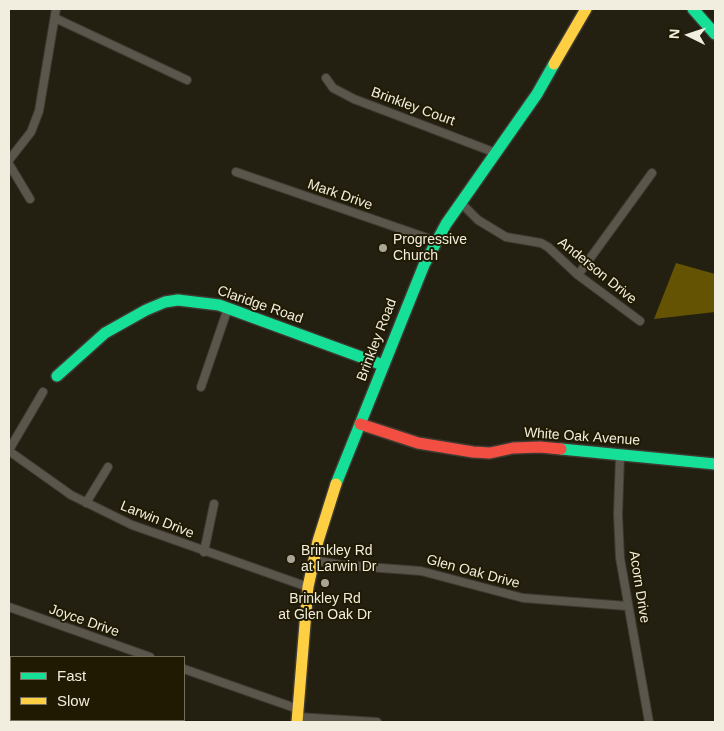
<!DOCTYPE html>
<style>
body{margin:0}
#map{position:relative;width:724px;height:731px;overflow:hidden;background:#231f11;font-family:Helvetica,sans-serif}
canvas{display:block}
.frame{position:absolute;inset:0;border:10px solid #f2eedf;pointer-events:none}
.legend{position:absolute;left:10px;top:656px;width:175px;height:65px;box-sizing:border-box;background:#201a02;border:1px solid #746f5a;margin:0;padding:6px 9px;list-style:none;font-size:15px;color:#f2eedf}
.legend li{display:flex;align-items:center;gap:10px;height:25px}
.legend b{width:25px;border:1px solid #746f5a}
.north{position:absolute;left:664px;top:10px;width:50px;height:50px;-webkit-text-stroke:4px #201a02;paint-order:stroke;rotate:274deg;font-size:14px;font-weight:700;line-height:20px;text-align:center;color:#f2eedf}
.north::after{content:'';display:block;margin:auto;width:18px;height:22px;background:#f2eedf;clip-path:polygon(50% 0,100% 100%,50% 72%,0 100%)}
</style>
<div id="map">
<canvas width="724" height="731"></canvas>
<div class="frame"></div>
<ul class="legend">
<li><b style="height:6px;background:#16e098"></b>Fast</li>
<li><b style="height:6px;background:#ffcf43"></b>Slow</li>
</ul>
<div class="north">N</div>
</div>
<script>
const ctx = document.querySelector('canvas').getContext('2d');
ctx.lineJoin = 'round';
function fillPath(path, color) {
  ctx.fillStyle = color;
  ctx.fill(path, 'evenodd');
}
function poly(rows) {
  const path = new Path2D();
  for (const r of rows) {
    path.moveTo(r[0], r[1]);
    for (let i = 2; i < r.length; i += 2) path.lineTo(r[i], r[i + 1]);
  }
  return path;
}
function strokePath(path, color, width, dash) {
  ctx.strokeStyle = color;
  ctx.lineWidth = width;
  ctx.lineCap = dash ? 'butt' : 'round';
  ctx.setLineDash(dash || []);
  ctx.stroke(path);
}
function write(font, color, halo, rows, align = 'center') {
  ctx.font = font + ' Helvetica,sans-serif';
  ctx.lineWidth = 4;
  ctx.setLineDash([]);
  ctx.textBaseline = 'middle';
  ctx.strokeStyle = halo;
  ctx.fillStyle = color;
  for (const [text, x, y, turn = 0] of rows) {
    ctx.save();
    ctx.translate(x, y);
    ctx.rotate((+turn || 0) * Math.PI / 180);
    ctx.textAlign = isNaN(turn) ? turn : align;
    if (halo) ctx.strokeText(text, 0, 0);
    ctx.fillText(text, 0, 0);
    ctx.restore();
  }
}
const forest = poly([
 [676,263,715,274,715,312,654,319]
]);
const street = poly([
 [55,18,187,80],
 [326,78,333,88,354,99,496,153],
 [9,160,31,132,39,111,56,9],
 [9,164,30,199],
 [236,172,436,241],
 [460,202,478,220,506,237,541,243,548,247,578,275,640,321],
 [578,275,652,173],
 [201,387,228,308],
 [9,450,43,392],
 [9,451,71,495,132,525,308,587],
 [620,455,618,515,620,558,649,722],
 [86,503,108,467],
 [204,552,214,504],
 [313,560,341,565,421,571,523,598,627,606],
 [9,607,150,657],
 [184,669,298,709],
 [298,717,377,722]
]);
const fast = poly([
 [693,9,715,34],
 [57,376,105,333,146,310,165,302,178,300,219,305,383,365],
 [561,449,715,464],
 [336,484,424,265,446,224,537,94,554,64]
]);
const slow = poly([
 [554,64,586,9],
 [297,722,308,587,318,541,336,484]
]);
const jam = poly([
 [360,424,418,443,473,452,490,453,513,448,540,447,561,449]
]);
const markers = [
 [383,248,5,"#aaa697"],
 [291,559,5,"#aaa697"],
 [325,583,5,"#aaa697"]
];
const streetNames = [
 ["Brinkley Court",413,107,20],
 ["Mark Drive",340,195,19],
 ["Anderson Drive",597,271,39],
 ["Claridge Road",260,305,19],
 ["Brinkley Road",377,340,-69],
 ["White Oak Avenue",582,437,4],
 ["Larwin Drive",157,520,22],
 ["Glen Oak Drive",473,572,15],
 ["Acorn Drive",639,587,81],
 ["Joyce Drive",84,621,19]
];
const poiNames = [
 ["Progressive",393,240],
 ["Church",393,256],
 ["Brinkley Rd",301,551],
 ["at Larwin Dr",301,567],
 ["Brinkley Rd",325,599,"center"],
 ["at Glen Oak Dr",325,615,"center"]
];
fillPath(forest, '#645302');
strokePath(street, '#3e3a31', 10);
strokePath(fast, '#3e3a31', 14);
strokePath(slow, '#3e3a31', 14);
strokePath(jam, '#3e3a31', 14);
strokePath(street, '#5a564c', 8);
strokePath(fast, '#16e098', 11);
strokePath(slow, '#ffcf43', 11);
strokePath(jam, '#f24e42', 11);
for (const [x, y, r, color] of markers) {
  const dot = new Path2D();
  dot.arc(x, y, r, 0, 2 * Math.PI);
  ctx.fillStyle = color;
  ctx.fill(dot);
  strokePath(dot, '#201a02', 2);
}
write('14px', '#f2eedf', '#201a02', streetNames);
write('14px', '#f2eedf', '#201a02', poiNames, 'left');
</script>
